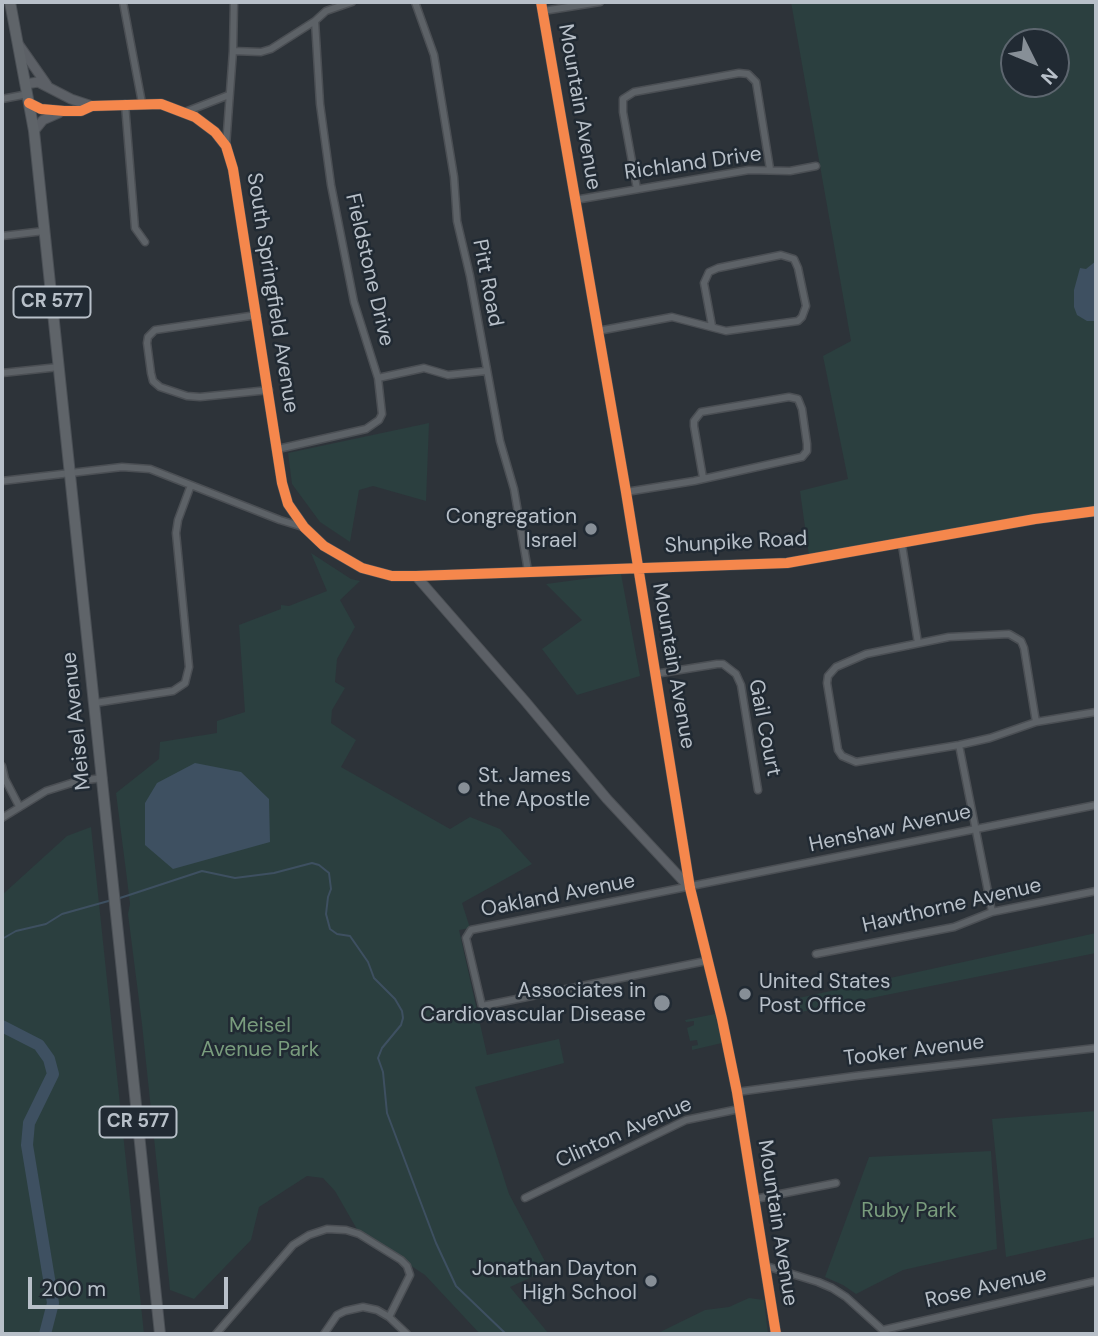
<!DOCTYPE html>
<style>
body{margin:0}
#map{position:relative;width:1098px;height:1336px;overflow:hidden;background:#2d3339;font-family:"DM Sans",sans-serif}
canvas{display:block}
.frame{position:absolute;inset:0;border:4px solid #b8c0c9;pointer-events:none}
.north{position:absolute;left:1000px;top:28px;width:70px;height:70px;box-sizing:border-box;background:#212a33;border:2px solid #5d666f;border-radius:50%;rotate:133deg;font-size:19px;font-weight:700;line-height:28px;text-align:center;color:#b8c0c9}
.north::after{content:'';display:block;margin:auto;width:24px;height:32px;background:#878f97;clip-path:polygon(50% 0,100% 100%,50% 72%,0 100%)}
.scale{position:absolute;left:28px;top:1277px;width:200px;height:32px;box-sizing:border-box;border:4px solid #b8c0c9;border-top:0;padding-left:9px;font-size:21px;line-height:24px;white-space:nowrap;color:#b8c0c9;-webkit-text-stroke:5px #212a33;paint-order:stroke}
</style>
<div id="map">
<canvas width="1098" height="1336"></canvas>
<div class="frame"></div>
<div class="north">N</div>
<div class="scale">200 m</div>
</div>
<script>
const ctx = document.querySelector('canvas').getContext('2d');
ctx.lineJoin = 'round';
function fillPath(path, color) {
  ctx.fillStyle = color;
  ctx.fill(path, 'evenodd');
}
function poly(rows) {
  const path = new Path2D();
  for (const r of rows) {
    path.moveTo(r[0], r[1]);
    for (let i = 2; i < r.length; i += 2) path.lineTo(r[i], r[i + 1]);
  }
  return path;
}
function strokePath(path, color, width, dash) {
  ctx.strokeStyle = color;
  ctx.lineWidth = width;
  ctx.lineCap = dash ? 'butt' : 'round';
  ctx.setLineDash(dash || []);
  ctx.stroke(path);
}
function write(font, color, halo, rows, align = 'center') {
  ctx.font = font + ' "DM Sans",sans-serif';
  ctx.lineWidth = 5;
  ctx.setLineDash([]);
  ctx.textBaseline = 'middle';
  ctx.strokeStyle = halo;
  ctx.fillStyle = color;
  for (const [text, x, y, turn = 0] of rows) {
    ctx.save();
    ctx.translate(x, y);
    ctx.rotate((+turn || 0) * Math.PI / 180);
    ctx.textAlign = isNaN(turn) ? turn : align;
    if (halo) ctx.strokeText(text, 0, 0);
    ctx.fillText(text, 0, 0);
    ctx.restore();
  }
}
const green = poly([
 [791,2,1096,2,1096,507,809,556,800,491,848,479,823,356,851,341],
 [1014,42,1056,42,1056,84,1014,84],
 [429,423,426,501,373,486,359,490,350,542,320,522,292,484,288,453],
 [311,553,351,579,360,581,340,600,355,627,337,659,335,682,345,688,332,710,331,723,356,740,341,767,450,829,470,817,500,829,532,864,462,903,470,928,459,930,487,1055,559,1039,564,1063,475,1087,509,1194,549,1269,510,1287,549,1334,480,1334,425,1275,358,1231,335,1191,323,1178,307,1176,259,1207,251,1240,194,1299,170,1290,142,1024,128,914,130,904,127,879,116,793,159,759,160,742,217,733,217,721,245,712,239,625,281,609,281,605,289,606,327,591],
 [621,574,640,676,577,695,542,649,582,620,546,584],
 [91,827,144,1334,2,1334,2,895,67,836],
 [1096,933,1096,953,796,1013,794,999],
 [715,1014,722,1043,692,1050,692,1046,698,1045,697,1040,690,1041,687,1028,694,1025,694,1021,686,1022,685,1020],
 [1096,1111,1096,1237,1006,1257,992,1119],
 [991,1151,997,1249,903,1270,856,1294,843,1285,825,1277,869,1157],
 [749,1298,764,1300,768,1334,656,1334,705,1310,729,1307]
]);
const water = poly([
 [1096,261,1096,321,1087,321,1077,315,1074,307,1074,290,1080,268,1086,269],
 [195,763,241,772,269,799,270,842,173,869,145,845,145,803,157,783]
]);
const stream = poly([
 [117,899,202,871,235,878,274,873,312,863,319,865,329,873,331,889,328,897,326,914,330,929,337,934,350,936,368,962,374,978,395,999,402,1011,403,1018,401,1025,382,1048,378,1058,383,1072,387,1113,436,1243,456,1286,506,1334],
 [2,939,16,931,46,924,62,914,112,900]
]);
const river = poly([
 [2,1026,39,1045,49,1059,53,1074,29,1123,27,1145,53,1303,45,1334]
]);
const street = poly([
 [123,2,142,103],
 [415,2,434,55,454,177,457,221,470,276,500,441,514,489,528,571],
 [543,11,600,2],
 [233,51,261,52,271,49,315,21,326,11,352,2],
 [2,99,28,94],
 [125,104,135,228,145,242],
 [185,112,229,95],
 [226,146,233,51,234,2],
 [637,189,623,112,623,99,634,92,739,73,748,74,756,82,770,169],
 [575,200,749,170,790,171,816,166],
 [2,236,44,231],
 [257,315,155,330,148,337,147,343,151,373,153,381,160,387,187,396,200,397,269,390],
 [598,331,672,317,726,331,798,321,802,317,806,306,798,268,794,259,781,255,718,268,709,272,704,283,712,326],
 [2,373,59,367],
 [378,378,424,368,448,375,486,371],
 [278,449,366,429,379,420,382,414,378,378,354,302,331,185,320,104,315,21],
 [2,481,122,467,150,469,280,520,303,527],
 [626,492,694,481,802,457,807,451,807,444,802,409,798,399,789,397,701,412,694,421,694,426,703,478],
 [902,545,918,643],
 [655,674,717,664,723,664,736,674,741,685,758,790],
 [95,703,173,691,185,683,189,667,176,533,178,520,191,485],
 [1036,722,1024,648,1021,641,1009,634,949,637,866,654,836,667,828,676,827,683,838,750,842,756,856,762,959,745,990,738,1036,722,1096,712],
 [959,745,992,912],
 [2,766,5,779,19,806],
 [2,818,46,791,78,781,103,778],
 [816,954,954,927,992,912,1096,891],
 [706,961,482,1006,466,938,471,930,1096,805],
 [737,1092,855,1076,1096,1048],
 [525,1198,686,1120,739,1109],
 [755,1199,836,1183],
 [766,1266,818,1282,832,1288,846,1297,887,1334],
 [883,1330,1096,1281],
 [216,1334,293,1245,309,1235,327,1229,346,1230,359,1234,401,1260,407,1266,410,1275,389,1317],
 [324,1334,337,1315,345,1311,363,1307,377,1310,389,1317,407,1334]
]);
const secondary = poly([
 [541,2,626,492,690,888,722,1019,737,1092,776,1334],
 [19,45,47,85],
 [26,84,38,82,71,99,92,106],
 [29,103,41,109,64,111,81,111,92,106,161,104,195,117,215,132,226,146,233,169,282,483,288,504,304,527,324,546,362,568,392,576,416,576,787,563,1035,519,1096,511],
 [34,131,43,120,59,113],
 [416,576,525,701,607,799,689,887]
]);
const primary = poly([
 [10,2,34,131,160,1334]
]);
const cycleway = poly([
 [541,2,626,492,690,888,722,1019,737,1092,776,1334],
 [29,103,41,109,64,111,81,111,92,106,161,104,195,117,215,132,226,146,233,169,282,483,288,504,304,527,324,546,362,568,392,576,416,576,787,563,1035,519,1096,511]
]);
const markers = [
 [591,529,7,"#878f97"],
 [464,788,7,"#878f97"],
 [745,994,7,"#878f97"],
 [662,1003,9,"#878f97"],
 [651,1281,7,"#878f97"]
];
const shields = [
 [52,302,77],
 [138,1122,77]
];
const shieldNames = [
 ["CR 577",52,302],
 ["CR 577",138,1122]
];
const streetNames = [
 ["Mountain Avenue",579,107,80],
 ["Richland Drive",693,164,-8],
 ["Fieldstone Drive",369,270,77],
 ["Pitt Road",487,283,79],
 ["South Springfield Avenue",272,293,81],
 ["Shunpike Road",736,543,-3],
 ["Mountain Avenue",673,666,80],
 ["Meisel Avenue",77,721,-96],
 ["Gail Court",764,728,79],
 ["Henshaw Avenue",890,829,-12],
 ["Oakland Avenue",558,896,-11],
 ["Hawthorne Avenue",952,906,-13],
 ["Tooker Avenue",914,1051,-7],
 ["Clinton Avenue",624,1133,-24],
 ["Mountain Avenue",777,1223,81],
 ["Rose Avenue",986,1288,-13]
];
const poiNames = [
 ["Congregation",577,517],
 ["Israel",577,541],
 ["St. James",478,776,"left"],
 ["the Apostle",478,800,"left"],
 ["United States",759,982,"left"],
 ["Post Office",759,1006,"left"],
 ["Associates in",646,991],
 ["Cardiovascular Disease",646,1015],
 ["Jonathan Dayton",637,1269],
 ["High School",637,1293]
];
const parkNames = [
 ["Meisel",260,1026],
 ["Avenue Park",260,1050],
 ["Ruby Park",909,1211]
];
fillPath(green, '#2b3f3f');
fillPath(water, '#3e5061');
strokePath(stream, '#3e5061', 2);
strokePath(river, '#3e5061', 12);
strokePath(street, '#4b4f54', 9);
strokePath(secondary, '#4b4f54', 11);
strokePath(primary, '#4b5056', 12);
strokePath(street, '#5d6267', 6);
strokePath(secondary, '#5c6066', 9);
strokePath(primary, '#5f6469', 10);
strokePath(cycleway, '#f5874c', 10);
for (const [x, y, r, color] of markers) {
  const dot = new Path2D();
  dot.arc(x, y, r, 0, 2 * Math.PI);
  ctx.fillStyle = color;
  ctx.fill(dot);
  strokePath(dot, '#212a33', 2.5);
}
for (const [x, y, w] of shields) {
  const box = new Path2D();
  box.roundRect(x - w / 2, y - 15.5, w, 31, 5);
  ctx.fillStyle = '#212a33';
  ctx.fill(box);
  strokePath(box, '#b8c0c9', 2);
}
write('bold 19px', '#b8c0c9', null, shieldNames);
write('21px', '#b8c0c9', '#212a33', streetNames);
write('21px', '#b8c0c9', '#212a33', poiNames, 'right');
write('21px', '#799c7d', '#212a33', parkNames);
</script>
